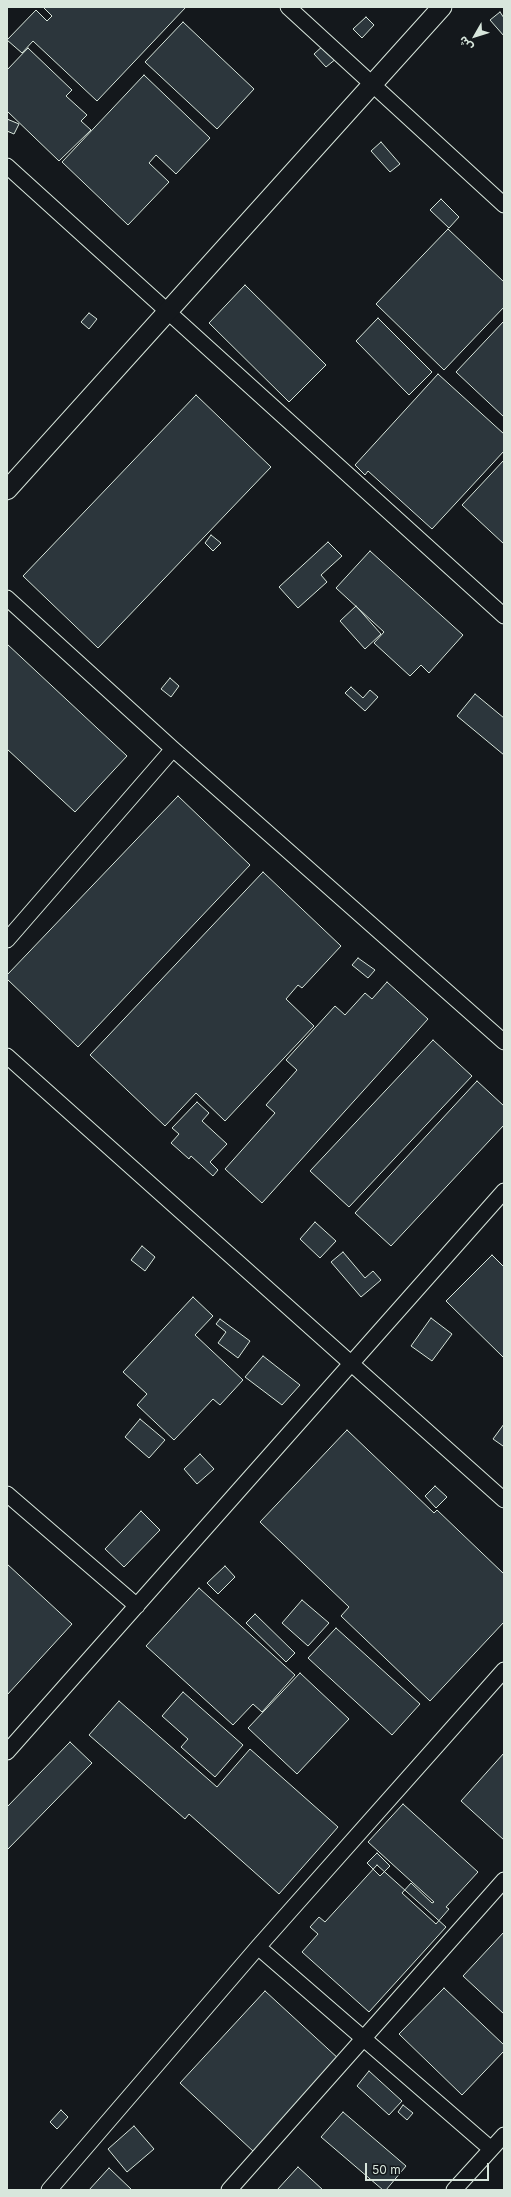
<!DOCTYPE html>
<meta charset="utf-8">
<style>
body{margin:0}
#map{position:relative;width:511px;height:2197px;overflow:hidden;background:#14181c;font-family:Inter,"Noto Sans Arabic",sans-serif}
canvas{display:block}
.frame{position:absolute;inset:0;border:8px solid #d8e6dc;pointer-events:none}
.north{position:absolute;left:455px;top:16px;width:40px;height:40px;-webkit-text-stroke:3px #14181c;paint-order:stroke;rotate:231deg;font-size:11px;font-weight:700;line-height:16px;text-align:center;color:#d8e6dc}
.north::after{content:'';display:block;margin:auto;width:14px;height:18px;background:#d8e6dc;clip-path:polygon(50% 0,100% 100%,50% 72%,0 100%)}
.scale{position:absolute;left:365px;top:2163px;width:124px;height:18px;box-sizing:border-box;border:2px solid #d8e6dc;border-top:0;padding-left:5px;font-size:12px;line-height:14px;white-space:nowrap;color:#d8e6dc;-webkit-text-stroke:3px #14181c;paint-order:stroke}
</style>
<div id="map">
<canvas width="511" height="2197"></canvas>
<div class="frame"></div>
<div class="north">ش</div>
<div class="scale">50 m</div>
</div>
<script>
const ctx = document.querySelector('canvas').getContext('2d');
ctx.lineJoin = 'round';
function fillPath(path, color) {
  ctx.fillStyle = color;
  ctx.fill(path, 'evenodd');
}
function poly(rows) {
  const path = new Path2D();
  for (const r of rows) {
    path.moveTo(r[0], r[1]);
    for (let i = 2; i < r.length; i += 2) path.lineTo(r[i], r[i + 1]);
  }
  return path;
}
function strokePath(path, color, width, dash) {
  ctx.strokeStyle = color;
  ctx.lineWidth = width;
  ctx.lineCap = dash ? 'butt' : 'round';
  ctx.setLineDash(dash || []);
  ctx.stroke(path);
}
const building = poly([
 [43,7,186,7,97,101,33,41,22,53,7,40,36,10,47,21,52,16,43,7],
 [500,12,504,18,504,36,490,20,500,12],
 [366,17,374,25,362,38,353,29,366,17],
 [183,22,254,89,217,129,145,62,183,22],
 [325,44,337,58,326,67,314,54,325,44],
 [28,48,72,90,66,96,87,115,81,121,91,130,59,161,7,111,7,70,28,48],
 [144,75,210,138,176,174,156,155,149,163,169,182,128,225,62,162,144,75],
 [7,119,19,124,14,134,7,131,7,119],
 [381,142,400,164,390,172,371,151,381,142],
 [441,199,459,217,449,228,430,210,441,199],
 [448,229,504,282,504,307,444,370,376,304,448,229],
 [245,285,326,365,289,402,209,323,245,285],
 [89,313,97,319,89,329,81,322,89,313],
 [378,318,432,372,409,395,356,341,378,318],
 [504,321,504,417,456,372,504,321],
 [438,374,504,434,504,451,432,529,368,471,365,475,355,465,438,374],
 [196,395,271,467,98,648,23,576,196,395],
 [504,460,504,544,462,505,504,460],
 [211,535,221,543,213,551,205,543,211,535],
 [328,542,342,556,321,575,327,582,298,608,279,587,328,542],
 [370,551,463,635,429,673,421,665,410,676,374,643,384,632,336,588,370,551],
 [356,606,381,634,365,649,340,621,356,606],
 [7,644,127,756,75,812,7,749,7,644],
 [170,678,179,686,171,697,161,689,170,678],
 [351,687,363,698,370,690,378,697,365,711,345,693,351,687],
 [475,694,504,718,504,755,457,716,475,694],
 [178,796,250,865,78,1047,7,979,7,975,178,796],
 [263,872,341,946,302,988,298,985,286,999,314,1026,225,1121,196,1093,165,1126,90,1055,263,872],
 [358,958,375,970,368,978,352,965,358,958],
 [387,982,428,1019,262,1203,225,1169,275,1113,266,1105,297,1070,286,1060,335,1006,345,1015,365,993,372,999,387,982],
 [433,1040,472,1076,349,1207,310,1171,433,1040],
 [477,1081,504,1106,504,1125,391,1246,355,1213,477,1081],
 [197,1102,209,1113,202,1121,227,1144,210,1162,218,1170,213,1176,191,1156,189,1159,171,1143,179,1134,172,1128,197,1102],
 [315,1222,336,1241,320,1258,300,1239,315,1222],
 [142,1246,155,1257,145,1271,131,1260,142,1246],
 [343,1252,365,1278,373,1271,381,1280,361,1297,331,1262,343,1252],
 [492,1255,504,1267,504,1358,446,1301,492,1255],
 [193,1297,213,1316,195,1335,243,1380,220,1405,213,1399,174,1440,137,1405,147,1394,123,1372,193,1297],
 [431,1318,452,1334,432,1361,411,1346,431,1318],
 [220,1319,250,1341,238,1358,218,1343,226,1332,216,1324,220,1319],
 [263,1356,300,1385,282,1405,245,1377,263,1356],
 [140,1419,165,1440,149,1458,125,1437,140,1419],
 [504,1424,504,1445,503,1446,493,1439,504,1424],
 [347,1430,434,1513,437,1510,504,1574,504,1622,430,1701,341,1616,349,1607,260,1522,347,1430],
 [200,1454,214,1469,197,1484,184,1469,200,1454],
 [435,1486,447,1497,436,1508,425,1496,435,1486],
 [141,1511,160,1530,124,1567,105,1549,141,1511],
 [7,1564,72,1624,7,1695,7,1564],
 [225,1566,235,1577,218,1594,207,1583,225,1566],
 [199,1588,295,1675,262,1712,253,1704,233,1725,146,1646,199,1588],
 [302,1600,329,1623,308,1646,282,1623,302,1600],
 [255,1614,295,1653,286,1662,246,1623,255,1614],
 [336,1628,420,1704,392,1735,308,1658,336,1628],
 [300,1673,349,1719,297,1774,248,1728,300,1673],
 [183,1692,243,1745,215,1777,181,1747,188,1739,162,1716,183,1692],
 [119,1701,217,1787,250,1749,338,1827,279,1894,189,1814,185,1819,89,1735,119,1701],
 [70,1742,92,1763,7,1850,7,1807,70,1742],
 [504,1753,504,1840,461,1801,504,1753],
 [403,1804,478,1872,446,1907,449,1909,436,1924,402,1893,411,1883,432,1903,434,1902,368,1842,403,1804],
 [377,1853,390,1866,380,1876,367,1863,377,1853],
 [377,1865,446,1927,369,2012,302,1952,318,1934,310,1927,319,1917,325,1922,377,1865],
 [504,1932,504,2014,463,1976,504,1932],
 [444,1988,504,2045,504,2051,462,2095,399,2034,444,1988],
 [265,1991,340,2060,254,2152,180,2083,265,1991],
 [369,2071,402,2101,389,2115,357,2086,369,2071],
 [403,2105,413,2113,407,2120,398,2112,403,2105],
 [61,2110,68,2117,57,2129,50,2122,61,2110],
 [343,2112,406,2166,386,2190,383,2190,321,2137,343,2112],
 [134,2126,154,2149,127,2172,108,2149,134,2126],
 [298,2167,323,2190,277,2190,298,2167],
 [109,2168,132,2190,89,2190,109,2168]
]);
const minor = poly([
 [288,7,504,205],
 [7,166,504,616],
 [7,598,173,749,504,1042],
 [7,940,173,749],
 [7,1056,504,1500],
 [7,1494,137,1606],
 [7,1752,504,1191],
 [258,1947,491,2149],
 [49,2190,258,1947,504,1670],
 [229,2190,504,1880],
 [454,2190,504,2135]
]);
const tertiary = poly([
 [7,490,442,7]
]);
fillPath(building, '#2c363c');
strokePath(building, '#d8e6dc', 1);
strokePath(minor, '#d8e6dc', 17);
strokePath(tertiary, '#d8e6dc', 21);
strokePath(minor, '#14181c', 15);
strokePath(tertiary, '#14181c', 19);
</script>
